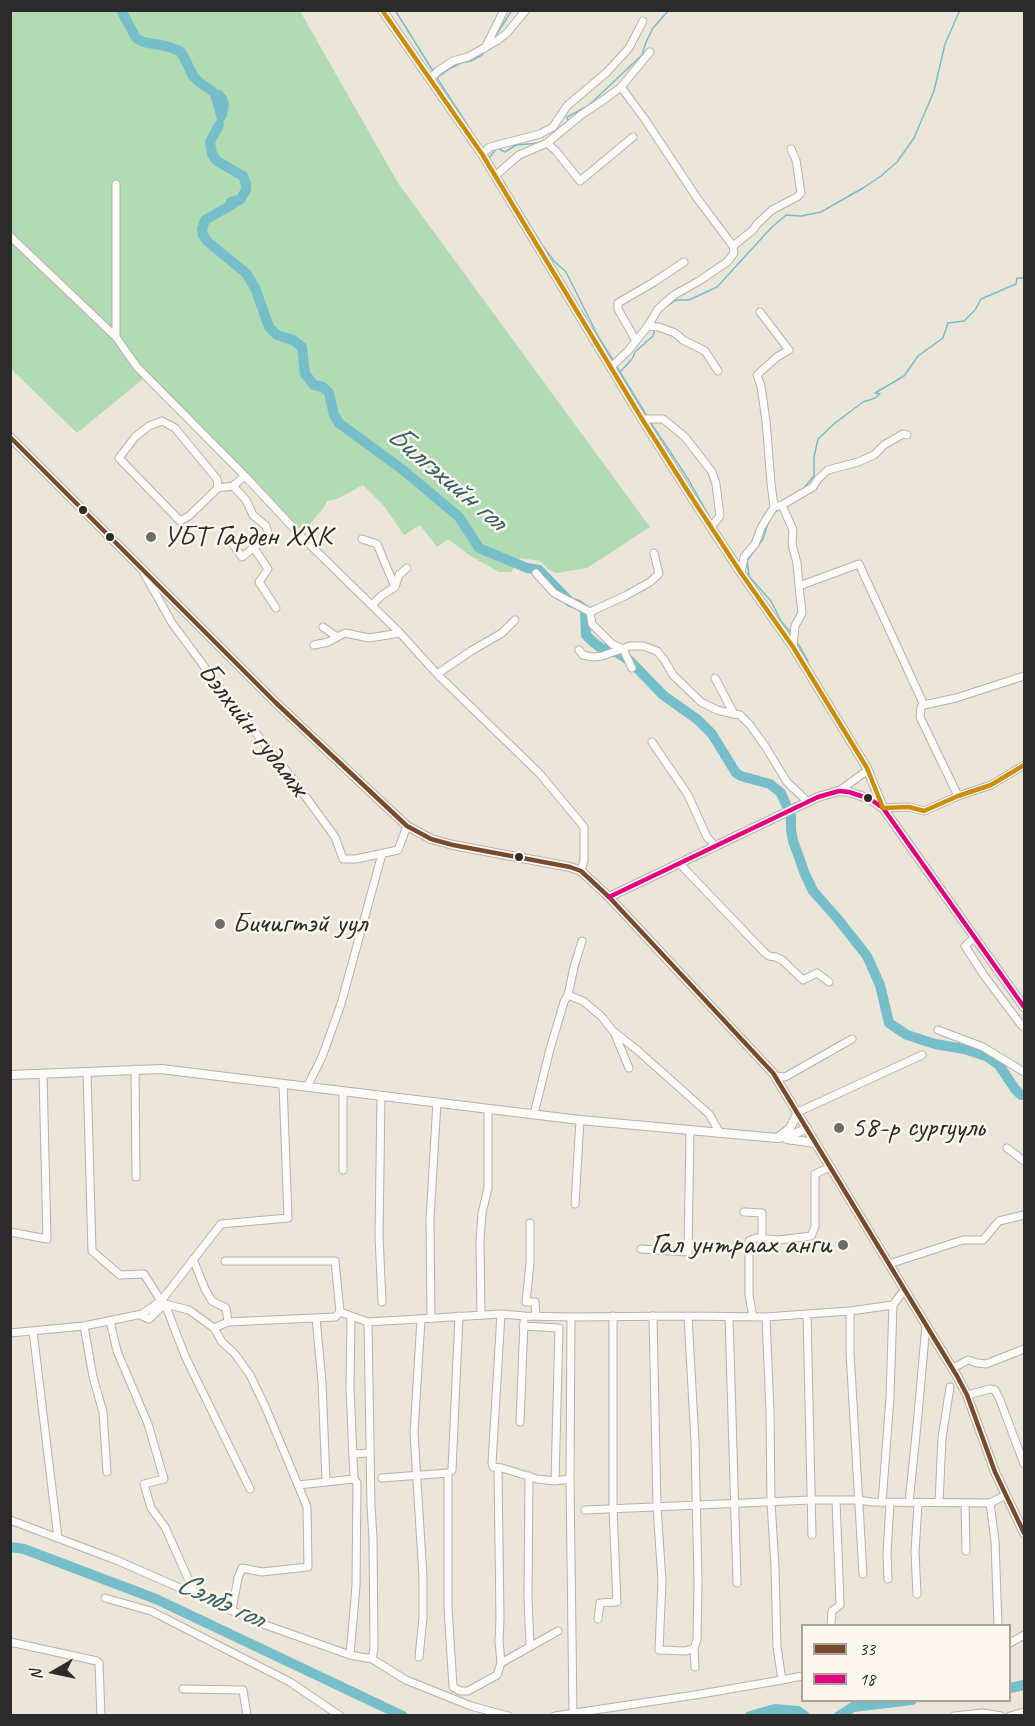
<!DOCTYPE html>
<meta charset="utf-8">
<style>
body{margin:0}
#map{position:relative;width:1035px;height:1726px;overflow:hidden;background:#ebe6d8;font-family:Caveat,sans-serif}
canvas{display:block}
.frame{position:absolute;inset:0;border:12px solid #2b2b2b;pointer-events:none}
.legend{position:absolute;left:801px;top:1624px;width:210px;height:78px;box-sizing:border-box;background:#fbf7ec;border:2px solid #a8a59f;margin:0;padding:8px 10px;list-style:none;font-size:18px;color:#2b2b2b}
.legend li{display:flex;align-items:center;gap:12px;height:30px}
.legend b{width:30px;border:2px solid #a8a59f}
.north{position:absolute;left:24px;top:1642px;width:60px;height:60px;-webkit-text-stroke:4px #fbf7ec;paint-order:stroke;rotate:261deg;font-size:16px;font-weight:700;line-height:24px;text-align:center;color:#2b2b2b}
.north::after{content:'';display:block;margin:auto;width:21px;height:27px;background:#2b2b2b;clip-path:polygon(50% 0,100% 100%,50% 72%,0 100%)}
</style>
<div id="map">
<canvas width="1035" height="1726"></canvas>
<div class="frame"></div>
<ul class="legend">
<li><b style="height:8px;background:#7a4b2a"></b>33</li>
<li><b style="height:8px;background:#e5007d"></b>18</li>
</ul>
<div class="north">N</div>
</div>
<script>
const ctx = document.querySelector('canvas').getContext('2d');
ctx.lineJoin = 'round';
function fillPath(path, color) {
  ctx.fillStyle = color;
  ctx.fill(path, 'evenodd');
}
function poly(rows) {
  const path = new Path2D();
  for (const r of rows) {
    path.moveTo(r[0], r[1]);
    for (let i = 2; i < r.length; i += 2) path.lineTo(r[i], r[i + 1]);
  }
  return path;
}
function strokePath(path, color, width, dash) {
  ctx.strokeStyle = color;
  ctx.lineWidth = width;
  ctx.lineCap = dash ? 'butt' : 'round';
  ctx.setLineDash(dash || []);
  ctx.stroke(path);
}
function write(font, color, halo, rows, align = 'center') {
  ctx.font = font + ' Caveat,sans-serif';
  ctx.lineWidth = 5;
  ctx.setLineDash([]);
  ctx.textBaseline = 'middle';
  ctx.strokeStyle = halo;
  ctx.fillStyle = color;
  for (const [text, x, y, turn = 0] of rows) {
    ctx.save();
    ctx.translate(x, y);
    ctx.rotate((+turn || 0) * Math.PI / 180);
    ctx.textAlign = isNaN(turn) ? turn : align;
    if (halo) ctx.strokeText(text, 0, 0);
    ctx.fillText(text, 0, 0);
    ctx.restore();
  }
}
const green = poly([
 [10,11,300,11,398,183,650,527,587,568,556,573,548,569,540,561,520,558,511,572,499,572,472,557,448,539,437,547,420,525,404,535,384,506,363,485,337,499,327,501,325,506,300,536,149,374,77,433,11,369]
]);
const water = poly([
 [203,84,222,91,227,97,229,104,227,116,214,137,212,137,218,125,217,119,209,91,201,85]
]);
const stream = poly([
 [395,10,433,71],
 [493,40,512,10],
 [438,77,451,68,461,63,471,61,482,55,485,51],
 [437,78,470,129],
 [568,121,567,117,588,106,642,55,646,42,653,28,669,10],
 [489,158,497,148,505,152,516,145,539,143],
 [523,214,542,245,554,261,566,272,599,338,613,360],
 [665,307,676,300,689,300,717,287,771,228,786,215,801,216,821,212,863,188,881,176,897,162,914,138,934,91,945,44,960,10],
 [617,367,647,416],
 [621,371,632,359,635,352,653,336,655,329],
 [651,423,688,479,712,521],
 [803,489,814,476,814,457,818,439,835,423,863,402,875,398,880,394,875,393,904,376,918,356,943,338,948,323,964,321,975,310,981,299,1016,284,1017,278,1024,278],
 [773,514,781,508],
 [733,553,738,561],
 [746,573,771,601,781,621,791,633],
 [749,575,747,561,763,539,768,523],
 [797,642,808,661]
]);
const river = poly([
 [121,10,136,38,143,42,166,46,180,51,184,57,193,76,199,82,212,91],
 [219,125,210,142,212,154,217,161,243,176,246,184,246,190,240,200,231,202,233,204,205,220,202,229,203,235,207,241,247,274,256,290,269,327,277,335,293,340,302,347,305,374,314,385,323,387,329,393,334,415,339,423,403,470,459,517,479,548,527,568,539,570,570,602,579,605,585,610,586,635,593,642,601,648,618,653,630,661,663,695,698,720,712,734,736,773,741,776,770,784,781,793,791,816,791,829,793,841,805,874,813,891,837,918,867,956,880,985,889,1023,907,1035,935,1044,964,1049,986,1056,999,1065,1015,1089,1021,1095,1024,1095],
 [10,1547,24,1549,156,1599,403,1716],
 [1010,1688,1024,1685],
 [750,1716,775,1709,798,1711,805,1716],
 [839,1716,853,1707,912,1700]
]);
const minor = poly([
 [485,48,504,10],
 [430,79,438,71,453,61,468,57,498,40,507,33,526,10],
 [547,143,556,151,580,181,633,137],
 [482,154,490,147,540,134,553,127,567,106,607,72,629,48,643,21],
 [495,176,519,155,547,143,581,115,605,99,621,87],
 [10,236,116,337,137,367,245,476,302,537,400,633,437,674,540,774,584,827,584,860,581,871],
 [733,246,753,230,757,224,772,210,797,197,801,193,796,160,791,149],
 [760,312,789,350,777,357,757,375,761,386,766,421,771,483,774,507],
 [648,326,659,327,675,333,683,340,705,351,718,371],
 [116,337,116,184],
 [636,341,618,309,618,303,654,282,684,262],
 [611,367,628,351,648,326,658,309,674,295,699,281,727,262,734,253,733,246,697,198,644,118,621,87,650,52],
 [642,419,663,419,685,437,712,472,716,484,720,516,711,527],
 [218,488,217,479,175,428,162,421,149,426,135,437,119,458,180,521,189,516,218,488,233,486,245,476],
 [782,505,793,530,792,544,797,563,799,586],
 [362,539,377,544,395,587],
 [230,540,242,557,269,536,266,526,253,515,246,500,233,486],
 [254,548,268,569,259,582,276,608],
 [144,573,172,623,229,700,289,774,335,837,343,859,356,859,398,850,407,826],
 [536,573,554,593,590,612,592,624,612,644,623,649,632,668],
 [741,573,744,557,755,544,762,526,774,507,782,505,813,487,818,479,828,470,858,462,874,455,884,445,903,434,907,435],
 [372,605,381,596,395,587,399,575,407,568],
 [590,612,627,595,650,582,659,574,654,553],
 [323,627,337,637],
 [314,645,328,642,345,633,369,638,400,633],
 [793,647,795,626,802,613,799,586,859,564,924,705],
 [579,650,583,655,593,657,602,656,630,646,643,646,657,651,665,661,673,675,701,702,717,710,734,714],
 [437,674,471,651,502,633,515,620],
 [715,678,734,714,740,715,750,725,765,746,787,782,808,802],
 [652,742,688,795,707,837,716,847],
 [839,791,868,770],
 [958,796,920,717,921,707,924,705,956,698,1024,676],
 [883,808,909,807,924,811,958,796,991,785,1024,765],
 [680,864,764,952,769,956,776,957,782,960,803,980,817,973,829,982],
 [974,938,965,946,983,974,1022,1026],
 [568,995,583,1001,601,1016,613,1031,636,1049,709,1114,720,1133],
 [938,1030,983,1047,1024,1072],
 [614,1032,629,1068],
 [135,1069,136,1177],
 [87,1072,92,1251,120,1275,144,1274,161,1301,165,1304,189,1310,214,1328,222,1342,235,1354,250,1375,265,1406,298,1485,354,1479],
 [775,1076,785,1077,852,1039],
 [307,1087,322,1057,341,1004,382,854],
 [381,1096,379,1236,382,1302],
 [798,1112,922,1055],
 [534,1114,550,1049,564,1002,568,995,574,967,582,941],
 [1007,1148,1024,1161],
 [343,1170,343,1091],
 [575,1204,580,1120],
 [744,1212,762,1213,762,1239],
 [530,1223,530,1263,526,1302,535,1302,536,1316],
 [10,1232,47,1239,43,1074],
 [641,1249,688,1252,690,1130],
 [193,1259,205,1289,212,1301,226,1308,228,1322],
 [225,1261,335,1261,340,1312,368,1322,501,1314,525,1316,571,1317,688,1316,766,1317,770,1412,771,1502,775,1567,777,1647,782,1680,802,1676],
 [889,1264,963,1240,983,1240,999,1221,1024,1215],
 [850,1311,850,1352,863,1574],
 [142,1314,142,1316,149,1319,165,1304,185,1356,250,1489],
 [501,1314,492,1463,493,1467,502,1468,537,1479,555,1481,570,1479,573,1714],
 [481,1315,480,1241,482,1213,488,1188,488,1109],
 [459,1316,452,1470,448,1473,448,1607,453,1687,460,1691,468,1691,497,1675,501,1663,558,1631],
 [653,1316,657,1507,662,1581,659,1650,686,1651,694,1648],
 [688,1316,695,1442,698,1583,697,1640,694,1648,695,1667],
 [729,1317,737,1583],
 [753,1317,749,1295,749,1241,756,1238,779,1240,811,1236,815,1227,815,1174,830,1167],
 [766,1317,807,1314],
 [316,1318,322,1382,326,1481],
 [431,1319,430,1219,437,1102],
 [110,1321,117,1351,148,1424,164,1479,144,1484,151,1508,165,1527,195,1594],
 [368,1322,371,1506,373,1538,374,1648,372,1659],
 [84,1326,93,1377,103,1412,107,1472],
 [523,1326,559,1328,555,1481],
 [214,1328,228,1322,335,1317,340,1312],
 [33,1331,58,1538],
 [10,1333,84,1326,142,1314,161,1301,221,1224,288,1218,283,1084],
 [953,1368,968,1360,977,1363,986,1364,1024,1349],
 [967,1395,990,1389,995,1390,1000,1400,1024,1464],
 [520,1422,524,1322],
 [353,1454,370,1453],
 [498,1469,500,1619,499,1641,501,1663],
 [529,1476,528,1599,530,1646],
 [382,1478,448,1473],
 [570,1479,571,1317],
 [882,1503,890,1397,893,1305],
 [909,1503,918,1415,926,1325],
 [939,1503,942,1438,950,1387],
 [965,1503,966,1551],
 [990,1503,995,1541,998,1626],
 [585,1510,811,1500,858,1500,872,1502,990,1503,1006,1495],
 [10,1520,116,1560,260,1623,350,1655,372,1659,406,1680,471,1706,508,1716],
 [812,1535,807,1314,850,1311,893,1305,904,1290],
 [888,1579,887,1554,890,1503],
 [917,1594,915,1552,918,1503],
 [105,1598,151,1611,290,1682,340,1716],
 [232,1610,238,1578,242,1568,262,1572,308,1567,307,1507,298,1485],
 [598,1619,600,1603,617,1602,613,1509,613,1316],
 [831,1626,832,1611,840,1605,840,1603,836,1500],
 [10,1642,97,1661,99,1663,101,1716],
 [1010,1643,1024,1635],
 [350,1655,356,1586,357,1483,354,1479,350,1388,351,1316],
 [419,1657,423,1618,423,1577,414,1433,421,1319],
 [183,1689,243,1690,247,1716],
 [555,1716,695,1695,782,1680],
 [954,1716,983,1713,1001,1716],
 [1010,1716,1024,1712]
]);
const major = poly([
 [382,10,482,154,642,419,692,498,741,573,793,647,867,768,883,808],
 [10,437,275,702,407,826,431,839,453,845,570,867,581,871,609,897,773,1073,957,1376,967,1395,995,1472,1024,1533],
 [609,897,818,797,839,791,849,792,870,799,883,808,1024,1007],
 [10,1075,161,1069,580,1120,777,1138,789,1136,806,1129],
 [780,1136,790,1128,798,1112],
 [787,1139,815,1143]
]);
const bus1 = poly([
 [10,437,275,702,407,826,431,839,453,845,570,867,581,871,609,897,773,1073,957,1376,967,1395,995,1472,1024,1533]
]);
const bus2 = poly([
 [609,897,818,797,839,791,849,792,870,799,883,808,1024,1007]
]);
const bus3 = poly([
 [382,10,482,154,642,419,692,498,741,573,793,647,867,768,883,808,909,807,924,811,958,796,991,785,1024,765]
]);
const markers = [
 [83,510,5,"#2b2b2b"],
 [110,537,5,"#2b2b2b"],
 [151,537,6,"#6e6c68"],
 [868,798,5,"#2b2b2b"],
 [519,857,5,"#2b2b2b"],
 [220,924,6,"#6e6c68"],
 [839,1128,6,"#6e6c68"],
 [843,1245,6,"#6e6c68"]
];
const poiNames = [
 ["УБТ Гарден ХХК",163,537],
 ["Бичигтэй уул",232,924],
 ["58-р сургууль",851,1128],
 ["Гал унтраах анги",831,1245,"right"]
];
const streetNames = [
 ["Бэлхийн гудамж",253,730,52]
];
const waterNames = [
 ["Билгэхийн гол",446,478,40],
 ["Сэлбэ гол",220,1601,25]
];
fillPath(green, '#b1dbb2');
fillPath(water, '#76beca');
strokePath(stream, '#76beca', 1.5);
strokePath(river, '#76beca', 10);
strokePath(minor, '#b5b2aa', 9);
strokePath(major, '#b5b2aa', 10);
strokePath(minor, '#fcfbf9', 7);
strokePath(major, '#fcfbf9', 8);
strokePath(bus1, '#7a4b2a', 4.5);
strokePath(bus2, '#e5007d', 4.5);
strokePath(bus3, '#ce8d09', 4.5);
for (const [x, y, r, color] of markers) {
  const dot = new Path2D();
  dot.arc(x, y, r, 0, 2 * Math.PI);
  ctx.fillStyle = color;
  ctx.fill(dot);
  strokePath(dot, '#fbf7ec', 2);
}
write('30px', '#2b2b2b', '#fbf7ec', poiNames, 'left');
write('30px', '#2b2b2b', '#fbf7ec', streetNames);
write('italic 32px', '#355f68', '#fbf7ec', waterNames);
</script>
